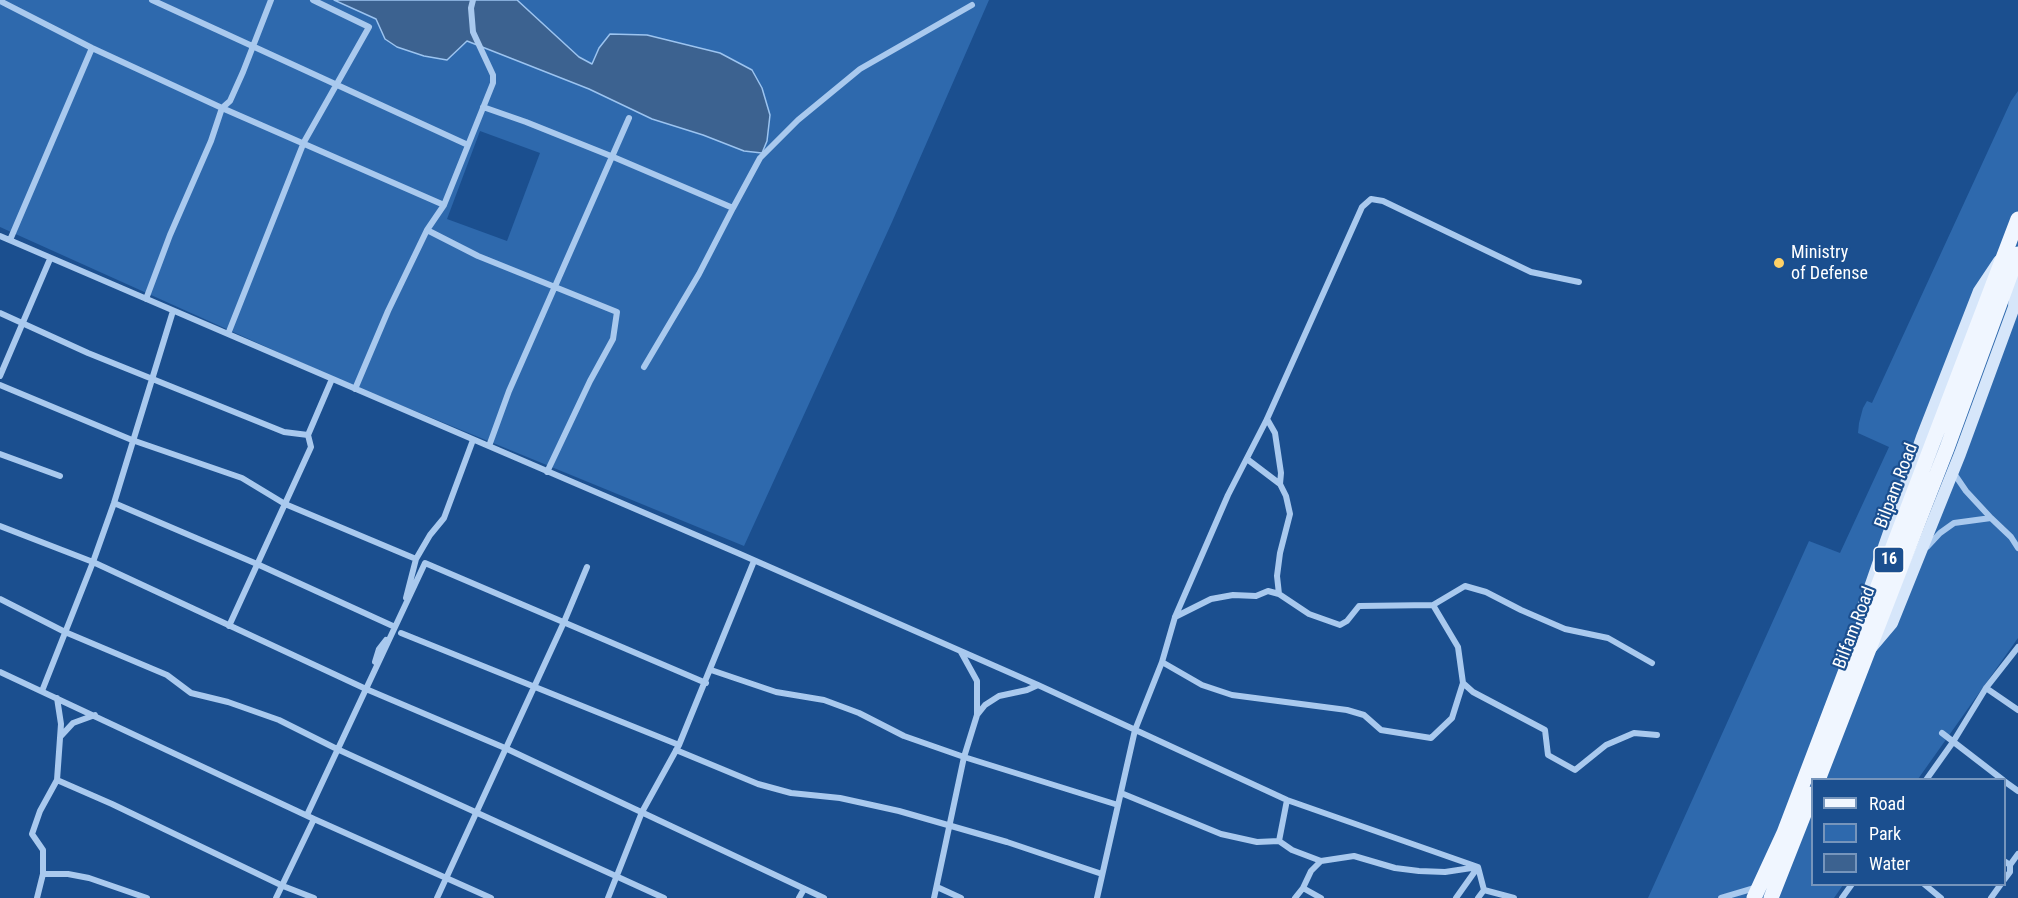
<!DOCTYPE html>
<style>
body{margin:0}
#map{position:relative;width:2018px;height:898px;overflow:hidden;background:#1b4f8f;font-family:"Roboto Condensed",sans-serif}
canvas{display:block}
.legend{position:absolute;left:1811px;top:778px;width:195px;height:108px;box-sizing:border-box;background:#1b4f8f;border:2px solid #7695bc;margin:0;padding:8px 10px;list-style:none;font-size:18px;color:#fff}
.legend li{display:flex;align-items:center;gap:12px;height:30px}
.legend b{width:30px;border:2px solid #7695bc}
</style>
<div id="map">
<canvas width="2018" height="898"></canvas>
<ul class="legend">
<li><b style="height:8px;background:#f0f6ff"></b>Road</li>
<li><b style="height:16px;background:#2e69ad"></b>Park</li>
<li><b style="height:16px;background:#3c6290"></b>Water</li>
</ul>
</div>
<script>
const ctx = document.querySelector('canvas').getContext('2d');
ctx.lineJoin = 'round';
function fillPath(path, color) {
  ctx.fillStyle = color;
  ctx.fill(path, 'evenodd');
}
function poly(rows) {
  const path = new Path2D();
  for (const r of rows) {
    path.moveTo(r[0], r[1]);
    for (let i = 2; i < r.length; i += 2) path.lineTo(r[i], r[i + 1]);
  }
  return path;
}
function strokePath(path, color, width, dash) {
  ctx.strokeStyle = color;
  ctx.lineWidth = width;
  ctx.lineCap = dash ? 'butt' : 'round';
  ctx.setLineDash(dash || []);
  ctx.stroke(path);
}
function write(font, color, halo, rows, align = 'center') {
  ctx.font = font + ' "Roboto Condensed",sans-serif';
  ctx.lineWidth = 4.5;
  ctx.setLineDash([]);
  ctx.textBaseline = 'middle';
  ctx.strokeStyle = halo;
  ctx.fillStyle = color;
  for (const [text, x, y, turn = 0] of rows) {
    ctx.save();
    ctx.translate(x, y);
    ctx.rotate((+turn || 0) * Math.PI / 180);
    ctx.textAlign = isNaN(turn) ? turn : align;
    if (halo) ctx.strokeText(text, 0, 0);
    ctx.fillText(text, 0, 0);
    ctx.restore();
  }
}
const green = poly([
 [0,0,334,0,376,19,385,39,447,60,467,41,589,89,652,119,703,135,744,151,720,53,647,35,610,34,599,48,592,64,579,57,517,0,989,0,892,222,744,546,342,381,0,227],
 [480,131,540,153,507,241,447,219],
 [2018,91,2018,638,1918,779,1812,780,1812,884,1843,885,1834,898,1648,898,1809,541,1840,553,1889,447,1858,433,1859,423,1863,408,1867,401,1872,403,2011,101]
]);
const water = poly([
 [334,0,517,0,579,57,592,64,599,48,610,34,647,35,720,53,752,70,762,88,770,115,767,141,762,153,744,151,703,135,652,119,589,89,467,41,447,60,424,56,397,47,385,39,376,19,334,0]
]);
const street = poly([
 [152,0,468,145],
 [0,1,92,48,222,108,444,205],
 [483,107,526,122,611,156,733,208,760,158,798,120,860,69,972,5],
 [427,230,478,256,617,312,613,339,590,381,547,472],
 [0,236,740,554,1038,685,1287,800,1478,867,1484,890,1514,898],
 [10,240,92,48],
 [146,299,170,235,211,141,222,108,230,101,243,72,271,0],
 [0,313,88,353,284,432,308,435],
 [228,334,304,142,369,27,313,0],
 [644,367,699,274,733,208],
 [0,376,50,259],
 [0,385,132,440,242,478,285,504,416,559],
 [355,389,388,311,427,230,444,205,493,83,493,75,473,32,471,8,473,0],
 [1267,419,1275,433,1281,473,1280,484],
 [489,446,509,391,629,118],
 [0,454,60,476],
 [1247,459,1280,484,1286,496,1290,514,1280,553,1277,576,1279,594],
 [1953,472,1966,491,1991,518,2011,537,2018,548],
 [114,503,257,564,395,627],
 [0,526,93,562,366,689,505,748,824,898],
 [1927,547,1940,533,1954,523,1991,518],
 [406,598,416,559,430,535,444,518,473,440],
 [0,599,65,632,167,675,191,693,228,702,279,720,337,749,664,898],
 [1175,617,1211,599,1233,595,1256,596,1268,591,1279,594,1309,614,1340,625,1347,621,1359,606,1433,605,1465,586,1486,592,1521,610,1565,629,1608,638,1652,663],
 [229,626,311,447,308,435,332,379],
 [401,633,679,745],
 [961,652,977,681,977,715],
 [375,662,379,649,386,640],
 [1162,662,1202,685,1232,695,1347,710,1364,715,1381,730,1431,738,1452,718,1463,683,1458,647,1433,605],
 [711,670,776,692,824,700,859,713,904,736,964,757,1118,805],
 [0,672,314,819,491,898],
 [1463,683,1473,692,1545,730,1548,755,1575,770,1606,745,1634,733,1657,735],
 [1986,688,2018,710],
 [42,691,93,562,114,503,173,311],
 [1942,733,2003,780],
 [61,736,73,723,95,715],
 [676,750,758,784,791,793,840,798,899,811,1007,842,1102,874],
 [57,780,112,804,283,886,314,898],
 [1926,780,1953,742,1986,688,2018,647],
 [2004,781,2018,791],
 [1121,793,1221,834,1257,842,1279,841,1287,800],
 [307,815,425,563,706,683],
 [1279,841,1292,850,1321,861],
 [2004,861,2010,865,2010,872,2004,880],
 [2010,865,2018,854],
 [43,874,68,874,89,878,147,898],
 [1924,884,1941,898],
 [937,887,961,898],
 [1303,888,1321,898],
 [37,898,43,874,43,850,32,834,40,811,57,780,61,724,57,698],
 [276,898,314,819],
 [437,898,564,622,587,567],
 [608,898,642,812,679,745,754,561],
 [799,898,804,889],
 [934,898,964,757,977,715,985,705,999,696,1027,690,1038,685],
 [1097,898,1135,730,1162,662,1175,617,1228,495,1267,419,1362,207,1371,199,1383,201,1531,272,1579,282],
 [1295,898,1303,888,1311,871,1321,861,1354,856,1395,868,1419,871,1445,872,1478,867,1456,898],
 [1478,898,1484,890],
 [1721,898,1758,887],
 [1842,898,1852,884],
 [1991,898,2001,884]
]);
const secondary = poly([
 [1860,616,1922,437,1979,291,1999,261],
 [1870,649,1892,623,1960,454,2014,307,2017,265]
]);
const primary = poly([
 [1818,780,1947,448,2018,254],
 [1754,898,1784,833,2018,219],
 [1771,898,1812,794]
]);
const markers = [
 [1779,263,6,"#ffd166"]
];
const shields = [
 [1889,560,30]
];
const shieldNames = [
 ["16",1889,560]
];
const poiNames = [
 ["Ministry",1791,253],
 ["of Defense",1791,274]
];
const streetNames = [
 ["Bilpam Road",1897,486,-69],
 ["Bilfam Road",1855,628,-69]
];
fillPath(green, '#2e69ad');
fillPath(water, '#3c6290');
strokePath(water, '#9cc4f0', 1.5);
strokePath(street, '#a9c9ee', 6);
strokePath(secondary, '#d6e6fa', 12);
strokePath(primary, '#f0f6ff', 15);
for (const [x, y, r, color] of markers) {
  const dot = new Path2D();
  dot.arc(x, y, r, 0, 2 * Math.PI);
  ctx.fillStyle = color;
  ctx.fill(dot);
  strokePath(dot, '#1b4f8f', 2);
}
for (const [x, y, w] of shields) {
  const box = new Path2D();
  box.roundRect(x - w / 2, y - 13, w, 26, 4.5);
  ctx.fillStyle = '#1b4f8f';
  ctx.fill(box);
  strokePath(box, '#fff', 1.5);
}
write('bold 16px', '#fff', null, shieldNames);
write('18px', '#fff', '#1b4f8f', poiNames, 'left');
write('18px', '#fff', '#1b4f8f', streetNames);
</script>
